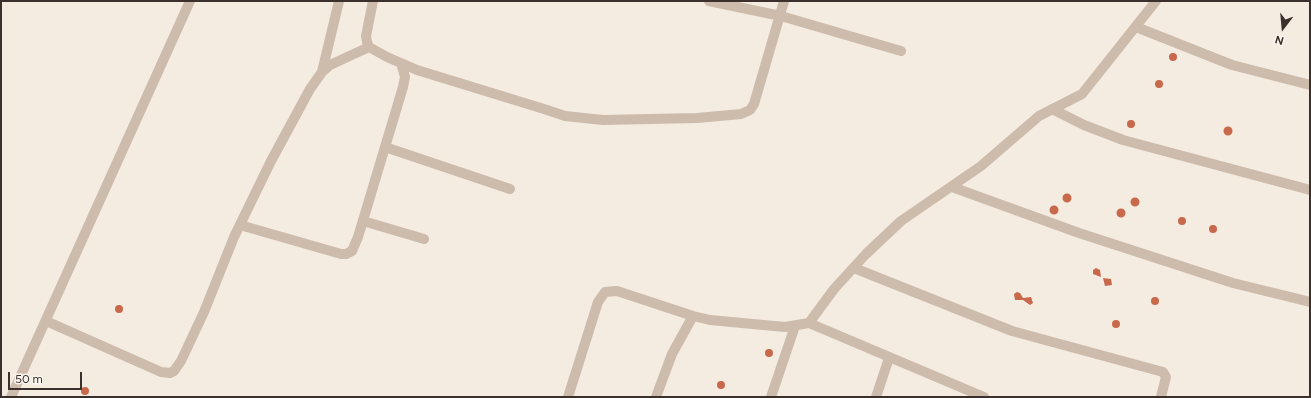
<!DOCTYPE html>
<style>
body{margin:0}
#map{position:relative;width:1311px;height:398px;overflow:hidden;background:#f4ebe1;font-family:Figtree,sans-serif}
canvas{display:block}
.frame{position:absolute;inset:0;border:2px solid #3b302b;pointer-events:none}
.north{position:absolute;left:1263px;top:8px;width:40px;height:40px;-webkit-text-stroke:3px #fbf5ee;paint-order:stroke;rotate:196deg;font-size:11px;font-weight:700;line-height:16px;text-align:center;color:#3b302b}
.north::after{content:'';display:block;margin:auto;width:14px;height:18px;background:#3b302b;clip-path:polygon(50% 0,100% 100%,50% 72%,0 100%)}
.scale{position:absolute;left:8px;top:372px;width:74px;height:18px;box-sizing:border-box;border:2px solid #3b302b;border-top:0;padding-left:5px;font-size:12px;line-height:14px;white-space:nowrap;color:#3b302b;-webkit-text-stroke:3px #fbf5ee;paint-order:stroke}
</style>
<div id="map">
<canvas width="1311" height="398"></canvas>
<div class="frame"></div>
<div class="north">N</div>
<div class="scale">50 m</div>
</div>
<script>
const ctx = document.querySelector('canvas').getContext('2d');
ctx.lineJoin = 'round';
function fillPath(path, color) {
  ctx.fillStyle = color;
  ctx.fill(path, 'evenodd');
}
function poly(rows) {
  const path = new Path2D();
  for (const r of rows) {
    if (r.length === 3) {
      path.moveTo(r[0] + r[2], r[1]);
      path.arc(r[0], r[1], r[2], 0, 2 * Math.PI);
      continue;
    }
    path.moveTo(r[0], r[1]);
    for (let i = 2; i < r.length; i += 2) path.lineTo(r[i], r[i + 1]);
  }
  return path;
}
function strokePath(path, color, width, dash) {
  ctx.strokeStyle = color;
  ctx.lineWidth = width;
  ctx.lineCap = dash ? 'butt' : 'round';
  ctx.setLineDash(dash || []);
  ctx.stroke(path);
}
const building = poly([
 [1173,57,4],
 [1159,84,4],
 [1131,124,4],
 [1228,131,4.5],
 [1067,198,4.5],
 [1135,202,4.5],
 [1054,210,4.5],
 [1121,213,4.5],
 [1182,221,4],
 [1213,229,4],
 [1096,268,1100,270,1101,277,1093,274,1093,270],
 [1103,278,1111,279,1112,285,1105,286],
 [1017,292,1020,293,1023,298,1031,297,1033,303,1030,305,1023,300,1015,300,1014,294],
 [1155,301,4],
 [119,309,4],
 [1116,324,4],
 [769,353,4],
 [721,385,4],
 [85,391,4]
]);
const minor = poly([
 [373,1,366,36,367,42,369,47,387,57,417,70,544,109,565,116,603,120,697,118,741,114,750,110,754,104,784,1],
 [709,1,781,16,901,51],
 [1136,27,1232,65,1310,85],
 [322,72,339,1],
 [1052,109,1084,125,1123,140,1310,190],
 [385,147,510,189],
 [952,187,1079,233,1233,283,1310,302],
 [363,221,424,239],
 [240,225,341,254,346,254,352,251,358,237,403,87,405,77,401,63],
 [854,268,1012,331,1163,372,1166,377,1161,397],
 [46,321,161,372,170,373,174,371,181,361,204,312,234,237,271,161,310,89,322,72,330,65,369,47],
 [809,323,984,397],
 [11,397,190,1],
 [568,397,598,302,605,292,617,291,693,316],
 [656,397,672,354,693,316,710,320,785,327,809,323,834,289,866,254,901,221,981,166,1039,116,1082,94,1156,1],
 [771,397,795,326],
 [876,397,889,358]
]);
fillPath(building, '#c8694b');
strokePath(minor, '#cdbbac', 10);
</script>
